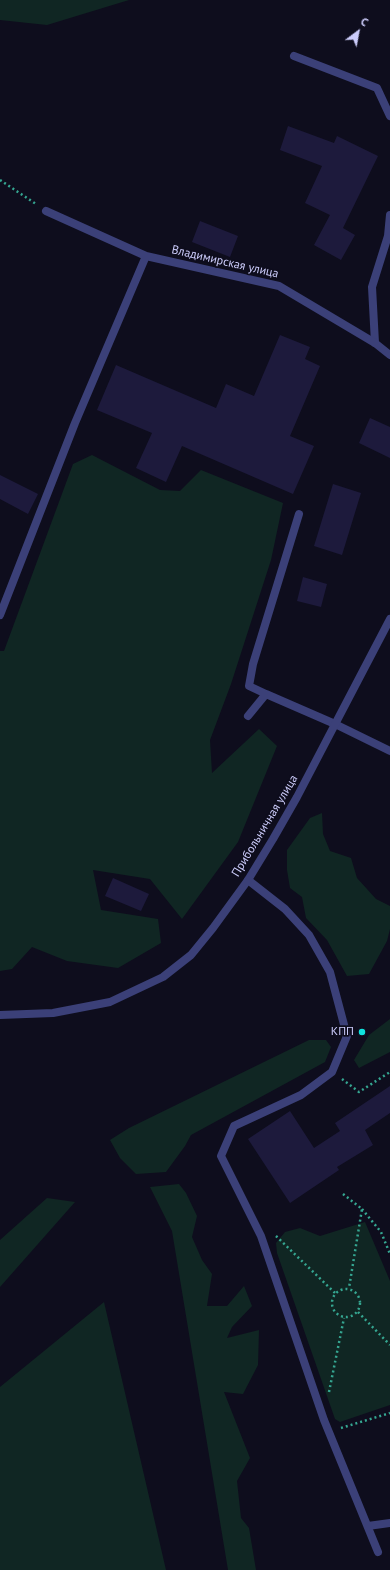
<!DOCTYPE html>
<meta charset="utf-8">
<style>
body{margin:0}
#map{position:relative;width:390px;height:1570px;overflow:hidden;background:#0e0d1d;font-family:"PT Sans",sans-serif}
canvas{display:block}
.north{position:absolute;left:338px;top:12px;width:40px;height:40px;-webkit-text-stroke:3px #0e0d1d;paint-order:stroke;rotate:32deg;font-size:11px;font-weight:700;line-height:16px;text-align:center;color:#ccccfb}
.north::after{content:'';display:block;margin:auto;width:14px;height:18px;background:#ccccfb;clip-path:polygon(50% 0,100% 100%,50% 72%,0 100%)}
</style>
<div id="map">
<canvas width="390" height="1570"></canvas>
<div class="north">С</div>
</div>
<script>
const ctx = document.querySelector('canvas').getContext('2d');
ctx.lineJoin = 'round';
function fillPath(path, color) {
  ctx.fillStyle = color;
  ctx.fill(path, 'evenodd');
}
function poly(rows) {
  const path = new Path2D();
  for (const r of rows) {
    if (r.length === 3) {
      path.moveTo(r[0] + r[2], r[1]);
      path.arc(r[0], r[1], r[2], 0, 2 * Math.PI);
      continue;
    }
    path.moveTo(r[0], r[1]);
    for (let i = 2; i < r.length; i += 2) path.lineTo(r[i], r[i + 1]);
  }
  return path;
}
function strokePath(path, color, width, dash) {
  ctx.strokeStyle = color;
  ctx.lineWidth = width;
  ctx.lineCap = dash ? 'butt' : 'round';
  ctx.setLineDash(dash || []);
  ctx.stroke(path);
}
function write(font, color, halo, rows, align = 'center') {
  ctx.font = font + ' "PT Sans",sans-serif';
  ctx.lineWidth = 3.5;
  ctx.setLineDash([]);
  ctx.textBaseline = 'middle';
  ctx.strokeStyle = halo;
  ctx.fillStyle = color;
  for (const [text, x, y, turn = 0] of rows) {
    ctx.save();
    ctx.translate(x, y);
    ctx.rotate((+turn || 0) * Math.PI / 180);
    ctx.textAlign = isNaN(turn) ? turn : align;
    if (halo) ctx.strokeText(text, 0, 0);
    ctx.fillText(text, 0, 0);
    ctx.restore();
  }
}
const green = poly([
 [0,0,129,0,47,25,0,20],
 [92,455,160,490,180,491,201,470,283,503,271,560,231,684,210,740,212,773,259,729,277,746,238,842,182,919,150,879,93,870,101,910,158,919,161,943,118,968,67,961,32,947,12,969,0,971,0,651,4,651,73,464],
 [322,813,323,834,330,851,351,858,357,878,376,899,390,906,390,929,387,941,369,974,347,976,327,940,306,918,302,897,290,888,287,870,287,850,310,818],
 [390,1019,390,1052,359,1068,354,1060,369,1035],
 [309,1040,326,1040,331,1047,325,1062,191,1135,185,1146,166,1172,136,1174,120,1158,110,1140,129,1128],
 [179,1184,186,1193,197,1216,192,1237,202,1260,212,1274,207,1306,227,1306,244,1286,252,1306,232,1327,227,1338,259,1330,258,1365,243,1394,224,1392,250,1458,237,1481,241,1518,249,1528,256,1570,228,1570,172,1231,150,1187],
 [47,1198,75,1202,0,1287,0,1240],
 [365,1222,390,1281,390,1405,340,1422,335,1419,277,1253,276,1243,285,1232,300,1228,320,1236],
 [104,1302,166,1570,0,1570,0,1387]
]);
const building = poly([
 [288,126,334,143,337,136,378,156,343,228,355,235,341,260,314,245,330,215,305,203,322,166,280,150],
 [200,221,238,236,230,257,192,242],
 [280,335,310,347,305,359,320,366,290,436,314,446,293,494,182,446,166,482,136,468,152,433,97,410,116,365,216,408,226,384,254,396],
 [370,418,390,427,390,458,359,443],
 [0,475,38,494,28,514,0,499],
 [333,484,361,493,342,555,314,546],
 [303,577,327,584,321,607,297,601],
 [113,878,149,894,141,911,105,896],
 [390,1086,390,1113,365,1130,373,1145,337,1167,339,1170,290,1203,248,1139,290,1111,314,1148,340,1131,335,1123]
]);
const path = poly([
 [0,180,36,204],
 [342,1079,359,1092,390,1072],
 [343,1194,362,1209,349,1288],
 [362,1209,381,1232,390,1254],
 [276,1236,335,1293],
 [346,1303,14],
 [358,1312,390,1345],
 [329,1392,344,1318],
 [341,1428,390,1413]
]);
const service = poly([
 [294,56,377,88,390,116],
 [375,343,372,287,388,236,390,215],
 [335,724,390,751],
 [248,880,285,909,309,935,330,972,347,1036,332,1072,301,1095,234,1126,221,1156,261,1236,324,1420,378,1552],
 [368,1526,390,1523]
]);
const minor = poly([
 [46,211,146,256,279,286,375,343,390,355],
 [0,615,75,423,146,256],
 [266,694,249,686,253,664,299,514],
 [248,716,266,694,335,724]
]);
const tertiary = poly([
 [0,1015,53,1013,110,1002,163,977,191,955,213,928,248,880,273,839,297,797,390,619]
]);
const markers = [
 [362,1032,4,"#10e3df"]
];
const streetNames = [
 ["Владимирская улица",225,262,13],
 ["Прибольничная улица",265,826,-59]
];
const poiNames = [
 ["КПП",354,1032]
];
fillPath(green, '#102623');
fillPath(building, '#1d1a3c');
strokePath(path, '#35a691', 2.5, [2, 3]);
strokePath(service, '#3b4078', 8);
strokePath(minor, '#3b4078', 8);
strokePath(tertiary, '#3b4078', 8);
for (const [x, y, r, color] of markers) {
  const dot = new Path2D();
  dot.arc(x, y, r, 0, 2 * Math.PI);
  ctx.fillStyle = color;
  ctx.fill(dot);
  strokePath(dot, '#0e0d1d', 1.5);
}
write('12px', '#ccccfb', '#0e0d1d', streetNames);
write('12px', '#ccccfb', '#0e0d1d', poiNames, 'right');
</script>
